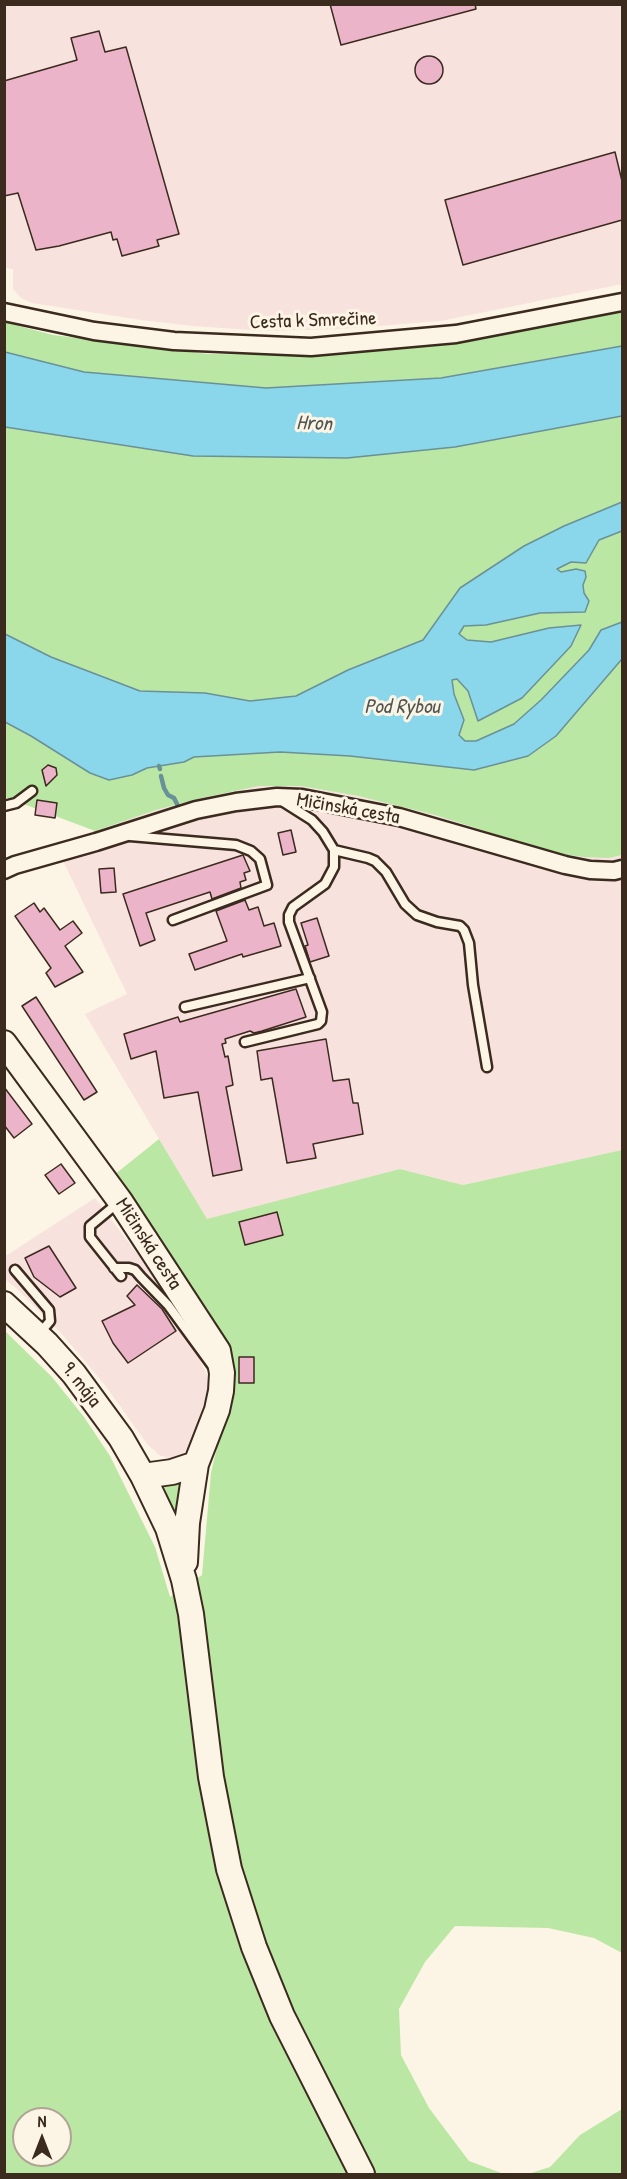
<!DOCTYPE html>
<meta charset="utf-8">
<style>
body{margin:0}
#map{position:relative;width:627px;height:2179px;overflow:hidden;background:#fcf5e5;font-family:"Patrick Hand",sans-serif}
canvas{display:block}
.frame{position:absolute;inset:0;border:6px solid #3b2a1e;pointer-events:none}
.north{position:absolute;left:12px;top:2107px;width:60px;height:60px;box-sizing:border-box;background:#fcf5e5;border:2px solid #afa495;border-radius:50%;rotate:0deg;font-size:16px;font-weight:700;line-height:24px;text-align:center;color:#3b2a1e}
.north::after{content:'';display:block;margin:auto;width:21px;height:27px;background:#3b2a1e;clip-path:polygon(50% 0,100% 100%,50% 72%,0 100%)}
</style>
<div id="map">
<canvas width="627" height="2179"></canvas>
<div class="frame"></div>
<div class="north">N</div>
</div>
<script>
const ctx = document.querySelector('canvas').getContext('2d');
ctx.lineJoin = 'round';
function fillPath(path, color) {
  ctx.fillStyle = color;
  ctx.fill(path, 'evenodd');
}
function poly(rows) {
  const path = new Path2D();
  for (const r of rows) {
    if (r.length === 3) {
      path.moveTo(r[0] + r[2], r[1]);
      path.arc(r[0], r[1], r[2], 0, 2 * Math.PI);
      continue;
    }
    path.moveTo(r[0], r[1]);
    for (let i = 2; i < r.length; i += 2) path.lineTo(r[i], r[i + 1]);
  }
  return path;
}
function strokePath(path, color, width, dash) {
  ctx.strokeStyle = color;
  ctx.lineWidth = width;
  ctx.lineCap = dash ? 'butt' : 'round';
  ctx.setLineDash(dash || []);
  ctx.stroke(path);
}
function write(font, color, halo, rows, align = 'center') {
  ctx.font = font + ' "Patrick Hand",sans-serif';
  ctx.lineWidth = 6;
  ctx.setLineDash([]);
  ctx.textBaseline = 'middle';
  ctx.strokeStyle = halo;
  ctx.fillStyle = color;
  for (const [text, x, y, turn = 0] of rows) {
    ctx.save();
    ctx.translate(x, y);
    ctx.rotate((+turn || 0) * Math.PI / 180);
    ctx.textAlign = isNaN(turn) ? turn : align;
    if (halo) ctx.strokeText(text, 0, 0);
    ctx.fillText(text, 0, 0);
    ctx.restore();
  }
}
const built = poly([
 [4,5,622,5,622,284,441,321,341,329,265,331,193,326,141,320,32,303,21,298,13,289,13,269,5,268],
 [259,786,301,786,358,796,435,815,494,832,609,858,622,855,622,1150,463,1185,400,1169,207,1220,85,1014,127,994,55,844,156,810,201,798],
 [95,1198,194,1329,201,1362,207,1375,208,1391,190,1445,182,1455,171,1459,159,1455,147,1444,105,1385,61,1333,17,1289,5,1279,4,1257]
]);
const green = poly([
 [622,311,622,346,441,378,266,388,84,372,5,352,4,322,53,335,209,354,312,355,461,342],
 [622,416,622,502,564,526,524,546,460,588,423,640,348,670,296,696,250,701,205,693,140,691,51,657,5,634,4,427,193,456,455,447],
 [622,531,622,622,601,630,589,650,541,700,514,724,476,741,464,741,459,734,464,720,454,694,452,680,457,679,468,691,581,625,549,628,491,642,467,640,458,634,464,626,486,625,540,613,585,612,589,601,584,594,583,585,576,569,561,572,556,569,571,562,586,562,599,540],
 [622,659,622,855,609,858,584,857,555,853,435,815,358,796,301,786,259,786,201,798,156,810,95,831,5,797,4,722,31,736,132,775,147,768,184,762,194,757,280,752,350,756,556,736],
 [159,1139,207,1219,400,1169,463,1185,622,1150,622,1953,594,1938,548,1928,455,1926,425,1962,399,2009,401,2055,429,2108,469,2161,504,2174,5,2174,4,1330,52,1377,84,1417,110,1456,155,1547,170,1597,202,1575,211,1473,218,1443,231,1404,235,1379,231,1351,208,1310,114,1175],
 [24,2119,60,2119,60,2155,24,2155],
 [182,1480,176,1509,174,1510,163,1485],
 [622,2109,622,2174,528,2174,550,2167,580,2135]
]);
const water = poly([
 [622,346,622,416,455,447,347,458,193,456,5,427,5,352,84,372,266,388,441,378,622,346],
 [622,502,622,531,599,540,586,563,571,562,557,569,561,572,576,569,585,571,586,577,583,585,584,593,589,601,585,612,540,613,486,625,464,626,459,634,467,640,491,642,549,628,581,625,571,646,522,698,478,721,468,691,457,679,452,680,454,694,464,720,459,735,465,741,476,741,514,724,541,700,589,650,601,630,622,622,622,659,556,736,528,756,474,770,350,756,280,752,194,757,184,762,147,768,132,775,109,780,90,773,31,736,5,722,5,634,51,657,140,691,205,693,250,701,296,696,348,670,423,640,460,588,524,546,564,526,622,502]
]);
const stream = poly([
 [159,766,160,769],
 [161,776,164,788,168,795,174,798,178,806]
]);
const building = poly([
 [330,4,475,4,476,9,341,45,330,4],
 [99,31,105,52,126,47,179,234,157,240,159,246,122,256,117,239,113,240,111,232,59,246,36,250,18,193,4,196,4,81,77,60,71,38,99,31],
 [429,70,14],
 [615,152,622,181,622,220,463,265,445,200,615,152],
 [48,765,56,768,57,775,46,786,42,770,48,765],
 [37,800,57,803,55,818,35,815,37,800],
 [291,830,296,852,283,855,278,833,291,830],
 [243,855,250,871,244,873,246,880,240,882,241,888,212,899,210,892,146,913,155,940,140,946,123,894,243,855],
 [114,868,116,892,101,893,99,869,114,868],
 [245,900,249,910,258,907,264,926,274,923,281,946,243,957,242,954,195,970,189,954,227,941,216,911,245,900],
 [34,903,40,912,44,908,60,930,73,921,82,933,65,946,83,972,55,987,46,973,51,968,15,916,34,903],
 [317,918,329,956,310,962,305,946,308,945,301,923,317,918],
 [296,989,306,1017,262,1031,254,1033,250,1031,225,1039,226,1043,222,1044,225,1057,228,1056,233,1085,226,1087,242,1170,213,1176,198,1092,164,1098,156,1051,131,1059,124,1034,178,1017,180,1022,296,989],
 [36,997,97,1092,84,1100,22,1006,36,997],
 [326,1039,333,1081,349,1079,353,1103,358,1103,363,1134,313,1144,316,1158,287,1163,272,1078,261,1080,257,1051,326,1039],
 [4,1087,32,1124,14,1138,4,1125,4,1087],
 [61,1164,75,1183,59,1194,45,1175,61,1164],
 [277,1212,283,1235,245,1245,239,1222,277,1212],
 [49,1246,76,1288,60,1297,34,1277,25,1258,49,1246],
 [137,1285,162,1309,176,1331,128,1363,113,1343,102,1321,135,1305,127,1296,137,1285],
 [239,1357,254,1357,254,1383,239,1383,239,1357]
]);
const lane = poly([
 [4,806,16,803,32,791],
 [130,836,236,845,251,851,260,859,267,885,173,920],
 [334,850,368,858,375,861,386,872,405,904,417,915,437,922,460,926,464,930,469,943,473,985,487,1067],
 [185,1007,310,978],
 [245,1042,318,1024,321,1021,322,1012,289,922,289,915,293,907,325,884,334,867,334,850,323,832,312,820,282,801],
 [119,1202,90,1226,90,1237,121,1276],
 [114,1268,129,1268,135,1270,141,1277,168,1305,214,1368],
 [15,1270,49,1310,50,1321,39,1334]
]);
const street = poly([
 [4,312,94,331,174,341,311,347,456,334,622,302],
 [4,870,15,865,96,842,196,810,236,802,277,797,302,798,399,817,565,865,590,870,614,871,622,869]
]);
const secondary = poly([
 [4,1043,120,1201,218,1351,222,1373,221,1391,217,1410,196,1464,187,1523,185,1562],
 [4,1304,47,1344,74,1374,121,1438,143,1476,168,1528,184,1580,191,1614,211,1777,229,1869,254,1947,282,2016,362,2174],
 [143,1476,172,1472,196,1464]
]);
const streetNames = [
 ["Cesta k Smrečine",313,321,-2],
 ["Mičinská cesta",348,809,10],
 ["Mičinská cesta",148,1244,57],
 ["9. mája",81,1385,52]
];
const waterNames = [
 ["Hron",314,424,2],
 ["Pod Rybou",402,707]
];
fillPath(built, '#f7e2dd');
fillPath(green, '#bbe7a4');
fillPath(water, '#8ad6ea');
strokePath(water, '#6a9198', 1.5);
strokePath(stream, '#6a9198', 4.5);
fillPath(building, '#ecb4c9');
strokePath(building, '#3b2a1e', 1.5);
strokePath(lane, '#3b2a1e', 13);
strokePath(street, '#3b2a1e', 21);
strokePath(secondary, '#3b2a1e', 28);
strokePath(lane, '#fcf5e5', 8);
strokePath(street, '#fcf5e5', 16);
strokePath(secondary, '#fcf5e5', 24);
write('20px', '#3b2a1e', '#fcf5e5', streetNames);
write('italic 21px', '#4f5551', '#fcf5e5', waterNames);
</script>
